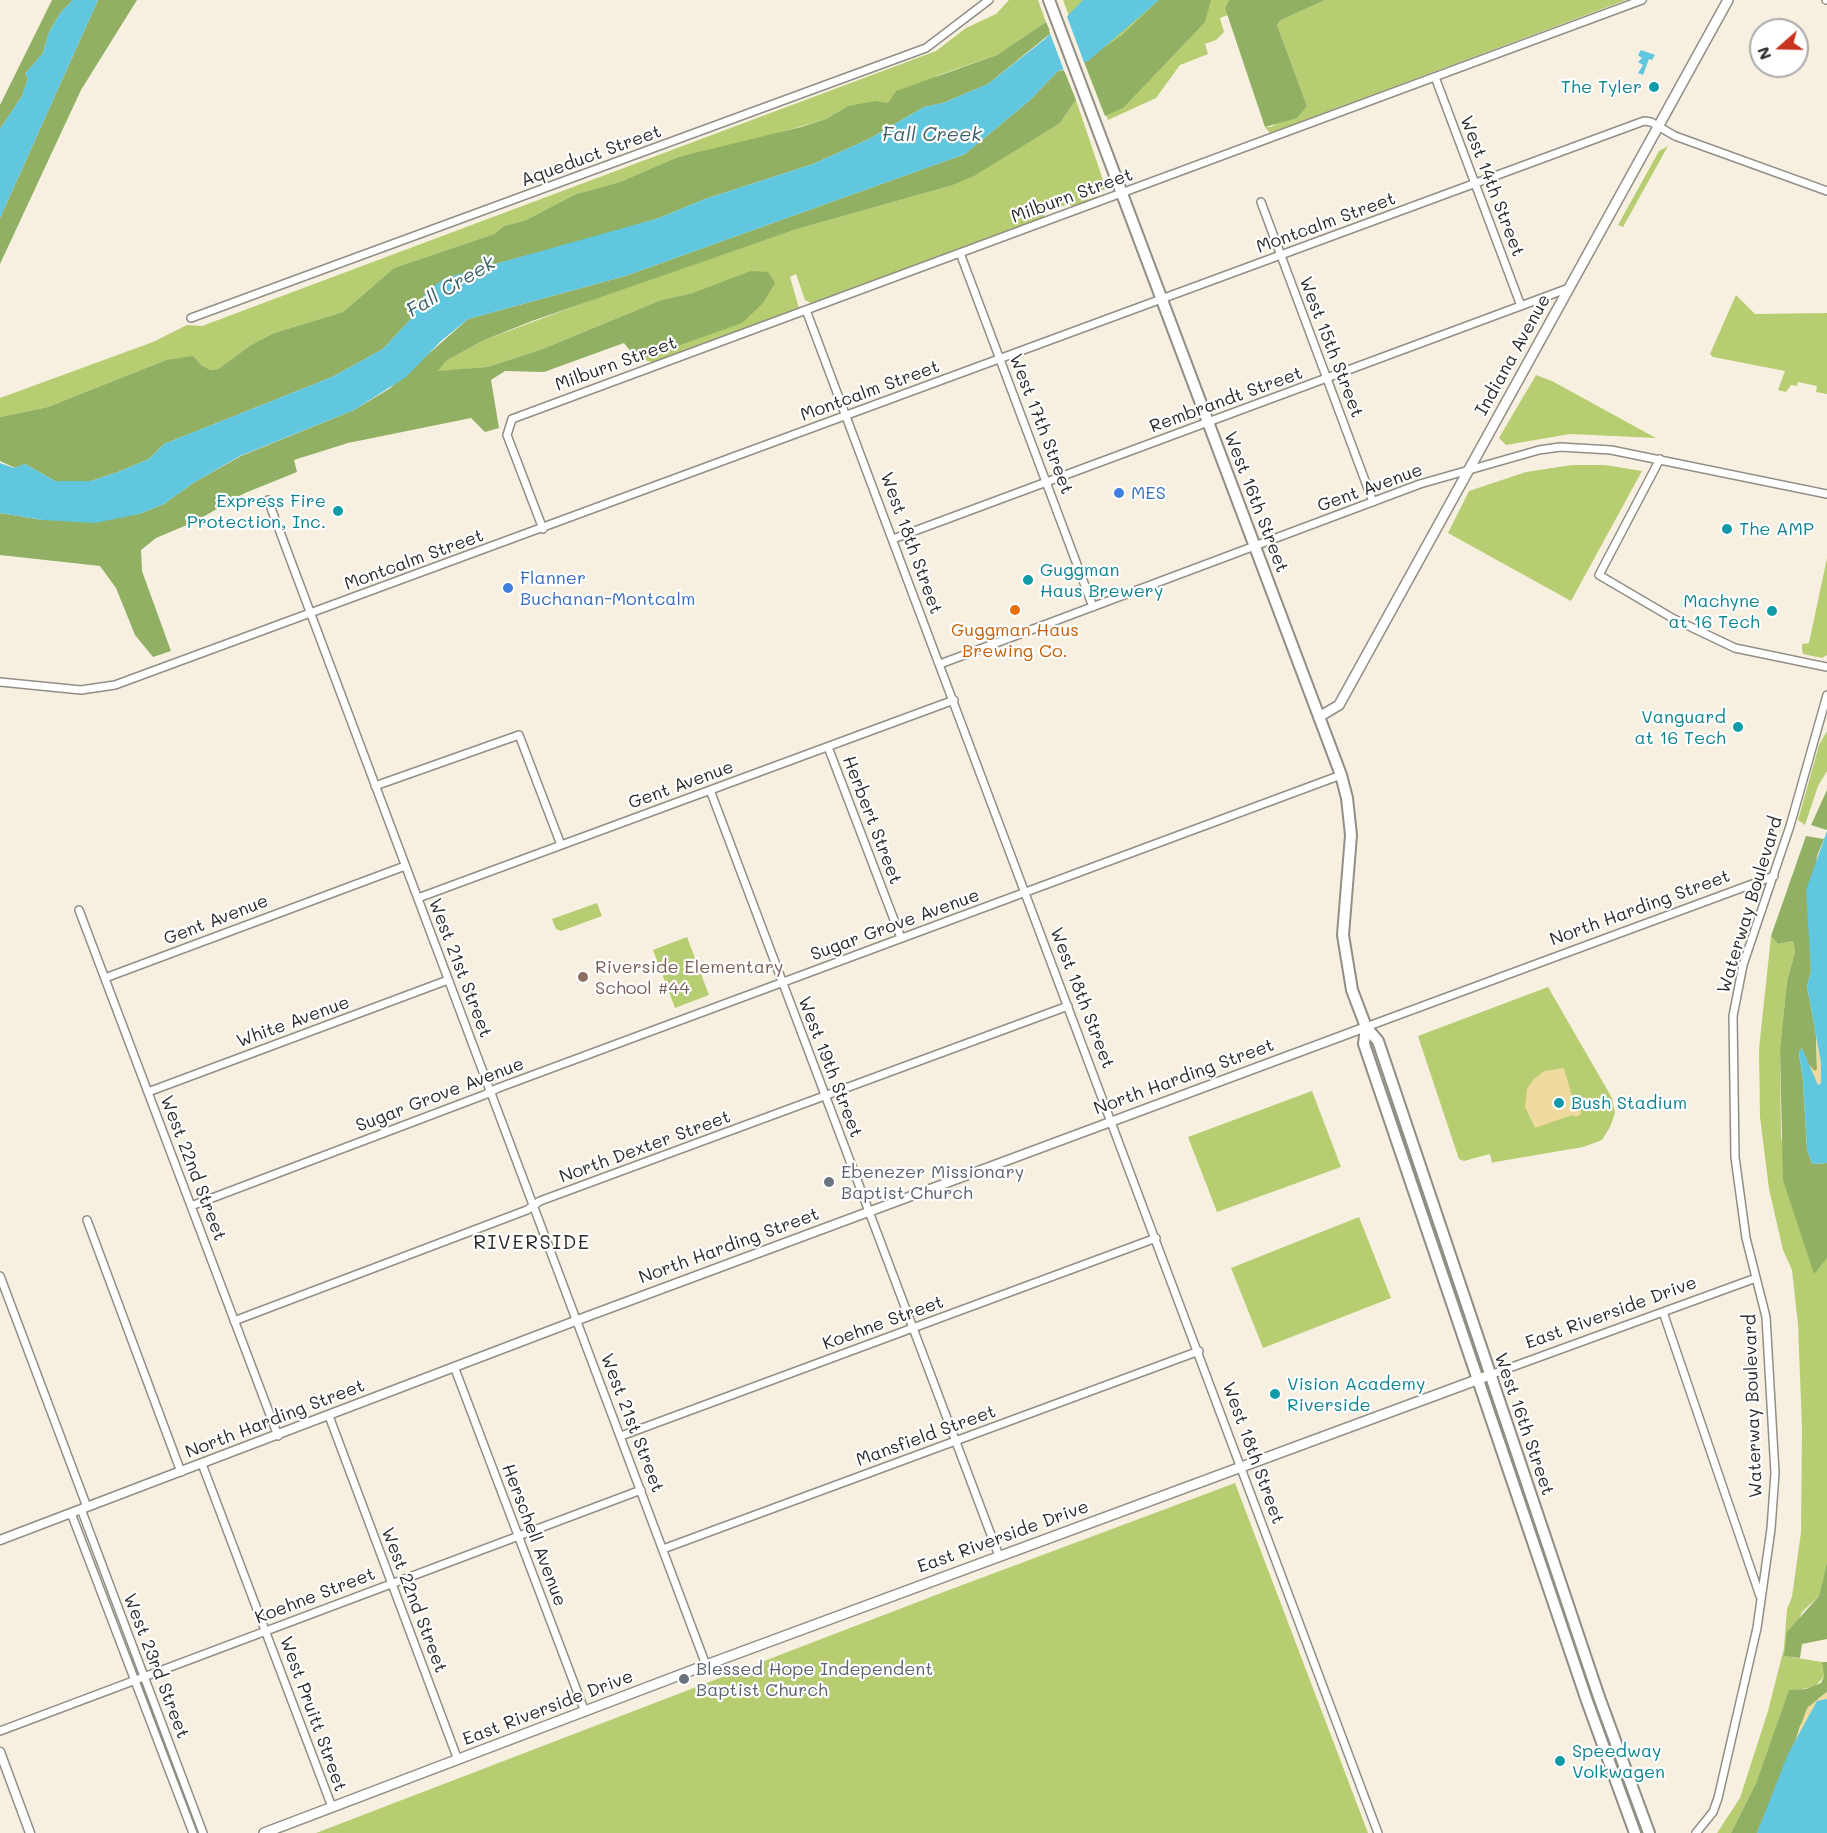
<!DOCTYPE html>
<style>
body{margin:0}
#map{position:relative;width:1827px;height:1833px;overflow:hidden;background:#f7f0e1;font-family:Mali,sans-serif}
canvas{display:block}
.north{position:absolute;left:1749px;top:18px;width:60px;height:60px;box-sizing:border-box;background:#fff;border:2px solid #aaa;border-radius:50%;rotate:250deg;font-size:16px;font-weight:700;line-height:24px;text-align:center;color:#2b2b2b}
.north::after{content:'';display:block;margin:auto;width:21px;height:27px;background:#c8321e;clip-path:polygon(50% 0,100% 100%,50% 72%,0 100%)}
</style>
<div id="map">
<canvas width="1827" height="1833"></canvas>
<div class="north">N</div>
</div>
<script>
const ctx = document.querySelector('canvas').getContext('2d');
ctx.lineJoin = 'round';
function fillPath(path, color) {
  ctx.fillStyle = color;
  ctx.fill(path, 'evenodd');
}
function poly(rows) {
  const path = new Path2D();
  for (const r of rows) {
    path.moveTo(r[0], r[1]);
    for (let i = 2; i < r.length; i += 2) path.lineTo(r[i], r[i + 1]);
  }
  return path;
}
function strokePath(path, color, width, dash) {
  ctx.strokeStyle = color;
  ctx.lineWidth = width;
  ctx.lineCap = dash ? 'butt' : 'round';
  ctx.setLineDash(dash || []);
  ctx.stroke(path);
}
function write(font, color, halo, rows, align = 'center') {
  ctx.font = font + ' Mali,sans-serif';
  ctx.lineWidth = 4.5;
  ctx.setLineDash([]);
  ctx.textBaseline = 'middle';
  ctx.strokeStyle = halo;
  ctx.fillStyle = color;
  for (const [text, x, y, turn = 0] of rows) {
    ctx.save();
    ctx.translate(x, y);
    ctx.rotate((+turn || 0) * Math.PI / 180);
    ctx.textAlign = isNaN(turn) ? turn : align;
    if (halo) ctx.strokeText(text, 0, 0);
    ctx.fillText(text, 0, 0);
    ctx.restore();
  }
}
const green = poly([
 [1009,0,1038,0,1046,22,997,55,939,75,888,103,848,106,826,119,744,143,678,157,620,182,576,194,526,220,504,226,494,234,394,268,343,312,274,333,251,345,218,369,210,370,166,360,48,407,0,417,0,398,153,342,187,325,202,326,936,51,966,28,996,14],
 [1063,0,1229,0,1225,8,1228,15,1220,18,1224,32,1216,40,1205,44,1208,54,1180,65,1156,98,1108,120],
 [1325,0,1626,0,1270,133,1265,127,1271,127,1307,106,1277,25,1281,20],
 [1076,100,1106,189,1081,198,1081,201,1106,194,1075,207,1068,204,1051,211,1050,205,1044,207,1044,218,815,305,805,300,796,274,790,277,799,308,655,363,641,359,707,334,693,293,661,300,540,350,487,367,437,372,446,361,482,341,610,293,797,229,950,186,1060,123],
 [1668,146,1623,227,1618,225,1659,151],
 [1736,295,1755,314,1827,313,1827,394,1816,392,1817,386,1798,382,1797,386,1791,385,1786,392,1778,390,1785,371,1713,357,1710,354],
 [1536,375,1552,381,1656,438,1570,434,1506,445,1499,438],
 [1572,465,1605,465,1642,471,1571,601,1448,533,1469,491,1526,472],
 [1827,558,1827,655,1822,658,1803,654,1802,649,1802,644,1809,643],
 [1827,731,1827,771,1818,786,1805,825,1798,820,1819,745],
 [597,903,602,916,561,931,556,929,552,919],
 [1771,936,1778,944,1793,941,1795,952,1787,981,1780,1049,1781,1137,1814,1273,1827,1258,1827,1562,1819,1596,1802,1612,1785,1656,1822,1662,1824,1677,1814,1687,1789,1691,1756,1783,1731,1833,1717,1833,1740,1798,1768,1711,1784,1648,1787,1609,1792,1597,1801,1532,1802,1428,1798,1324,1792,1270,1783,1250,1769,1189,1760,1117,1759,1049],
 [687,937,709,995,675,1008,653,950],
 [1548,987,1612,1098,1615,1113,1610,1127,1602,1140,1583,1147,1495,1162,1492,1163,1490,1154,1464,1161,1459,1159,1418,1036],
 [1312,1091,1341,1167,1217,1212,1188,1137],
 [1359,1217,1391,1298,1263,1348,1231,1268],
 [1235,1483,1368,1833,316,1833,949,1590]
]);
const forest = poly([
 [52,0,73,0,61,12,49,32,43,53,25,74,28,78,22,96,0,129,0,105],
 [98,0,137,0,81,90,0,264,0,218],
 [1159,0,1211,0,1205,22,1123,108,1105,116,1084,62,1122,35],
 [1229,0,1325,0,1281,20,1277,25,1307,106,1297,118,1265,127,1225,8],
 [1046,22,1051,33,988,84,943,103,924,107,869,139,813,164,705,199,659,218,586,240,472,270,427,291,409,321,383,349,332,377,164,444,149,459,118,472,91,481,55,481,25,464,15,468,0,461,0,417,48,407,166,360,193,356,202,366,210,370,218,369,251,345,274,333,343,312,394,268,494,234,504,226,526,220,576,194,620,182,678,157,801,127,826,119,848,106,876,101,888,103,896,91,997,55],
 [1064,70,1076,100,1060,123,974,176,950,186,797,229,532,321,482,341,446,361,438,371,487,367,540,350,661,300,693,293,751,271,768,272,775,283,763,303,742,323,641,359,632,353,624,343,544,372,505,371,491,380,499,428,485,432,471,418,348,443,294,460,297,472,245,493,194,522,156,538,141,550,142,571,171,651,153,657,135,635,116,588,100,566,0,555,0,513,43,520,139,514,164,504,193,483,241,456,354,410,389,389,468,319,625,276,965,154,1029,101,1058,71],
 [1827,790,1827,830,1811,825],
 [1806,836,1824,839,1817,856,1810,933,1811,972,1807,986,1816,1035,1817,1069,1815,1072,1807,1063,1802,1048,1799,1053,1803,1081,1807,1149,1812,1164,1827,1163,1827,1258,1814,1274,1783,1180,1780,1049,1787,981,1795,952,1793,941,1778,944,1771,936],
 [1827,1562,1827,1639,1802,1644,1800,1658,1784,1656,1787,1632,1819,1596],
 [1822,1662,1827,1662,1827,1692,1819,1698,1800,1726,1796,1739,1757,1833,1731,1833,1756,1783,1789,1690,1806,1689,1821,1683,1824,1677]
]);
const sand = poly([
 [1816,1035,1821,1062,1821,1083,1818,1085,1807,1063,1815,1071,1817,1069],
 [1564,1068,1575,1107,1581,1110,1581,1114,1576,1117,1572,1115,1535,1128,1525,1107,1527,1089,1534,1079,1544,1071],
 [1827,1692,1827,1699,1817,1702,1796,1739,1807,1708]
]);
const water = poly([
 [73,0,98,0,0,218,0,129,22,96,28,78,25,74,43,53,49,32,61,12],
 [1083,0,1159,0,1088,61,1058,71,1029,101,965,154,625,276,468,319,441,341,406,377,354,410,240,456,193,483,164,504,139,514,95,523,43,520,0,513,0,463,14,468,25,464,55,481,91,481,118,472,149,459,164,444,332,377,383,349,409,321,427,291,445,278,659,218,705,199,813,164,869,139,924,107,943,103,988,84,1045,39],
 [1641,50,1655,55,1652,60,1649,59,1643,75,1638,73,1643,65,1638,62,1642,58,1638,55],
 [1827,831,1827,1163,1812,1164,1807,1149,1803,1081,1799,1053,1802,1048,1818,1085,1821,1083,1821,1063,1807,986,1811,972,1806,890],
 [1827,1699,1827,1833,1757,1833,1788,1754,1817,1701]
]);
const pier = poly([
 [1066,14,1085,65,1065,73,1049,31]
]);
const minor = poly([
 [1826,0,1827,0],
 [1435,77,1521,306],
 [1261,202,1373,502],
 [960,253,1093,607],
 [806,310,1378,1833],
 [191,318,926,48,989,0],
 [1660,459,1599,575,1674,619,1735,648,1827,667],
 [268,500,706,1665],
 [543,529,507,435,512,419,1642,0],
 [893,539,1569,288],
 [940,664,1420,484,1539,450,1560,447,1611,450,1827,494],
 [0,682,81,690,115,685,1644,121,1651,122,1675,136,1827,191],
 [828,747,901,938],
 [375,786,519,735,561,845],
 [710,790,999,1556],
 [418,898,954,700],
 [79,910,278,1436],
 [105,978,405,866],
 [1366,1027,1774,876],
 [148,1092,448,980],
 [191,1206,484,1095,498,1088,1341,775],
 [87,1220,181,1472],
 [0,1276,87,1507],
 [1663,1312,1760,1596],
 [234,1321,527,1210,540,1201,1068,1006],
 [455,1369,585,1712],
 [1490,1375,1756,1278],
 [329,1416,458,1760],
 [621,1436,1156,1238],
 [202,1464,332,1807],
 [81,1509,203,1833],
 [71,1513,193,1833],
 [663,1549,1199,1351],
 [0,1731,641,1490],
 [1696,1833,1713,1812,1718,1798,1757,1628,1771,1529,1775,1473,1766,1317,1746,1238,1735,1157,1733,1016,1743,965,1790,826,1827,695]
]);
const tertiary = poly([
 [0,1540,583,1318,1366,1027],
 [0,1752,30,1833]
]);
const secondary = poly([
 [1319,717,1339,705,1728,0],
 [264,1833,706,1665,1490,1375]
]);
const primary = poly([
 [1049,0,1341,775,1347,798,1351,835,1343,935,1352,990,1366,1027,1378,1041,1599,1697,1649,1833],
 [1366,1027,1364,1044,1587,1701,1635,1833]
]);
const markers = [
 [1654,87,6,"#0f9aa8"],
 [1119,493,6,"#3f7fe0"],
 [338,511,6,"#0f9aa8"],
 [1727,529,6,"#0f9aa8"],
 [1028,580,6,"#0f9aa8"],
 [508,588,6,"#3f7fe0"],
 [1015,610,6,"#e8710a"],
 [1772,611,6,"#0f9aa8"],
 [1738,727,6,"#0f9aa8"],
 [583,977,6,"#8d6e63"],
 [1559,1103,6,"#0f9aa8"],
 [829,1182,6,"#6b7280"],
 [1275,1394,6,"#0f9aa8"],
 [684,1679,6,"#6b7280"],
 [1560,1761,6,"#0f9aa8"]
];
const cultureNames = [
 ["The Tyler",1642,87,"right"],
 ["Express Fire",326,501,"right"],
 ["Protection, Inc.",326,522,"right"],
 ["The AMP",1739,529],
 ["Guggman",1040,570],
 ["Haus Brewery",1040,591],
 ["Machyne",1760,601,"right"],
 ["at 16 Tech",1760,622,"right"],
 ["Vanguard",1726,717,"right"],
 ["at 16 Tech",1726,738,"right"],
 ["Bush Stadium",1571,1103],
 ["Vision Academy",1287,1384],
 ["Riverside",1287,1405],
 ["Speedway",1572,1751],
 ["Volkwagen",1572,1772]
];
const streetNames = [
 ["Aqueduct Street",591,156,-20],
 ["West 14th Street",1492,186,69],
 ["Milburn Street",1072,196,-20],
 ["Montcalm Street",1326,223,-20],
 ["West 15th Street",1331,347,69],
 ["Indiana Avenue",1513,355,-61],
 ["Milburn Street",616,364,-20],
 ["Montcalm Street",870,391,-20],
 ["Rembrandt Street",1226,400,-20],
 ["West 17th Street",1041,424,69],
 ["Gent Avenue",1370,488,-20],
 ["West 16th Street",1256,502,69],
 ["West 18th Street",911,543,70],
 ["Montcalm Street",414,560,-20],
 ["Gent Avenue",681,785,-20],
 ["Herbert Street",872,820,69],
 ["Waterway Boulevard",1750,905,-73],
 ["North Harding Street",1640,908,-20],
 ["Gent Avenue",216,920,-21],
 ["Sugar Grove Avenue",895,925,-20],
 ["West 21st Street",460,968,69],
 ["West 18th Street",1082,998,69],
 ["White Avenue",293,1022,-20],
 ["West 19th Street",830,1067,69],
 ["North Harding Street",1184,1077,-20],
 ["Sugar Grove Avenue",440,1095,-21],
 ["North Dexter Street",645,1147,-20],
 ["West 22nd Street",193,1168,69],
 ["North Harding Street",729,1246,-20],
 ["East Riverside Drive",1611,1313,-20],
 ["Koehne Street",883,1323,-20],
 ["Waterway Boulevard",1753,1406,-92],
 ["North Harding Street",275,1419,-21],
 ["West 21st Street",632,1423,69],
 ["West 16th Street",1524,1424,71],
 ["Mansfield Street",926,1436,-20],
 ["West 18th Street",1253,1453,70],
 ["Herschell Avenue",534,1535,69],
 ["East Riverside Drive",1003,1537,-20],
 ["Koehne Street",315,1596,-21],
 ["West 22nd Street",414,1600,69],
 ["West 23rd Street",156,1666,69],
 ["East Riverside Drive",548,1708,-21],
 ["West Pruitt Street",313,1714,70]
];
const shopNames = [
 ["MES",1131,493],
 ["Flanner",520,578],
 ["Buchanan-Montcalm",520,599]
];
const foodNames = [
 ["Guggman Haus",1015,630],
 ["Brewing Co.",1015,651]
];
const educationNames = [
 ["Riverside Elementary",595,967],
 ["School #44",595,988]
];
const worshipNames = [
 ["Ebenezer Missionary",841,1172],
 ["Baptist Church",841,1193],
 ["Blessed Hope Independent",696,1669],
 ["Baptist Church",696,1690]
];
const waterNames = [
 ["Fall Creek",932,135],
 ["Fall Creek",451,287,-31]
];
const neighbourhoodNames = [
 ["RIVERSIDE",532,1243]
];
fillPath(green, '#b7cd71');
fillPath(forest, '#91b063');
fillPath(sand, '#eeda9e');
fillPath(water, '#61c7df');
fillPath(pier, '#f7f0e1');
strokePath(minor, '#918e86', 10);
strokePath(tertiary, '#918e86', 11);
strokePath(secondary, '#918e86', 12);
strokePath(primary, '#918e86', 14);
strokePath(minor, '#fff', 7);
strokePath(tertiary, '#fff', 8);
strokePath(secondary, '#fff', 9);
strokePath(primary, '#fff', 10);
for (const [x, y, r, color] of markers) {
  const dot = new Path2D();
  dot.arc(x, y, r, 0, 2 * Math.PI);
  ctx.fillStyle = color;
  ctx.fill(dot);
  strokePath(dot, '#fff', 2);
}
write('18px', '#0d838f', '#fff', cultureNames, 'left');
write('18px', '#2b2b2b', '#fff', streetNames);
write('18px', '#366cbe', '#fff', shopNames, 'left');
write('18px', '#c56008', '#fff', foodNames);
write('18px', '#785e54', '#fff', educationNames, 'left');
write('18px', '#5b616d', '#fff', worshipNames, 'left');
write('italic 20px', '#3e626a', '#fff', waterNames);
ctx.letterSpacing = '1.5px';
write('20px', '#2b2b2b', '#fff', neighbourhoodNames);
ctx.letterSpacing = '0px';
</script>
